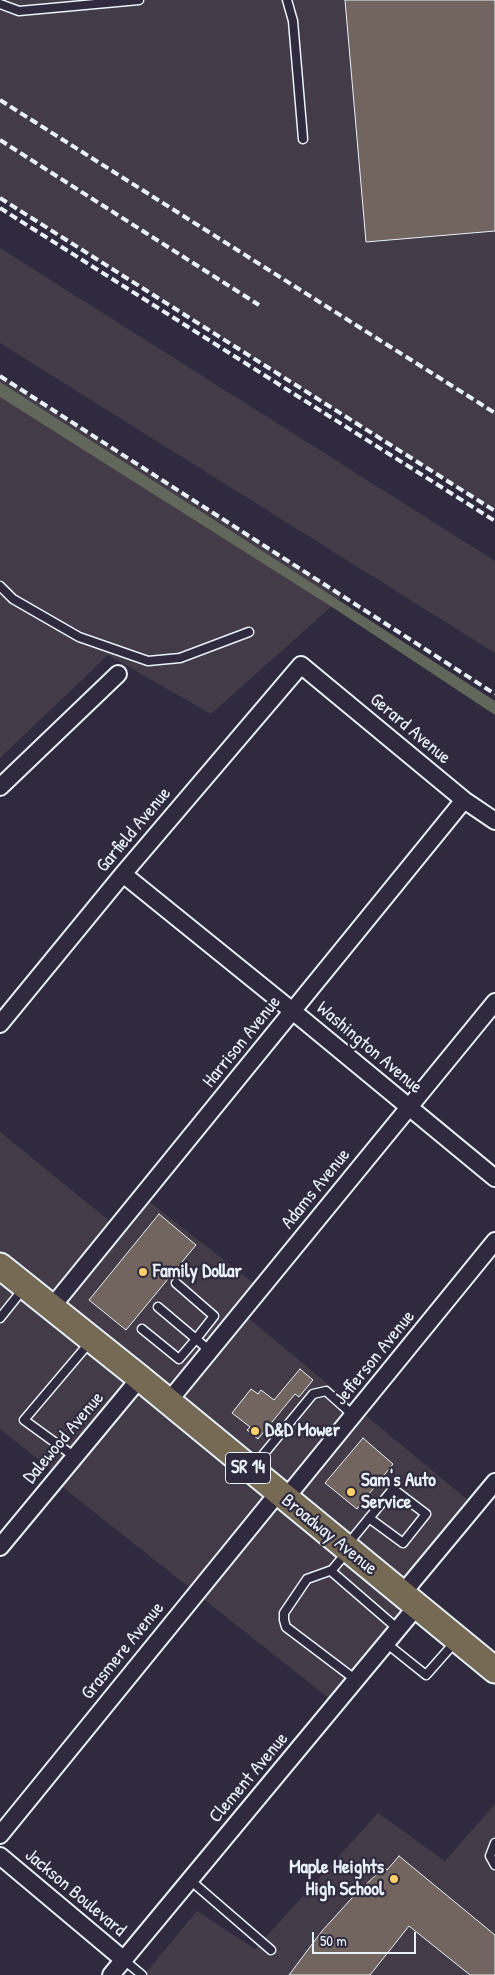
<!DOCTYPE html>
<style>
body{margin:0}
#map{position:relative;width:495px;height:1975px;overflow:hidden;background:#2f2a3d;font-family:"Patrick Hand",sans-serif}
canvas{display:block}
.scale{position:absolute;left:312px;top:1932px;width:104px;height:22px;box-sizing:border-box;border:2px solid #e8f1f8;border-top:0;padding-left:6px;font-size:15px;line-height:18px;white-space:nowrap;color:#e8f1f8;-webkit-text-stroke:4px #2f2a3d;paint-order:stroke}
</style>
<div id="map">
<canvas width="495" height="1975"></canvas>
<div class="scale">50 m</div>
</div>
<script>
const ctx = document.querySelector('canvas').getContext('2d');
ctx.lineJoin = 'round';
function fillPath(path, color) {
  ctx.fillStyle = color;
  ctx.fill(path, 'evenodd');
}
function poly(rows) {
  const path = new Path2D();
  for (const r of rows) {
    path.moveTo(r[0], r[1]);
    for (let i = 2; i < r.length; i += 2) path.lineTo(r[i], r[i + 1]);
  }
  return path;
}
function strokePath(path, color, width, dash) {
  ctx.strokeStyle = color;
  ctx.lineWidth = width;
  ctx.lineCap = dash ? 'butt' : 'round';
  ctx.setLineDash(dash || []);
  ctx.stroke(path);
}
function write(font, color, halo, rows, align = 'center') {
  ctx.font = font + ' "Patrick Hand",sans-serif';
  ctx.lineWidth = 4.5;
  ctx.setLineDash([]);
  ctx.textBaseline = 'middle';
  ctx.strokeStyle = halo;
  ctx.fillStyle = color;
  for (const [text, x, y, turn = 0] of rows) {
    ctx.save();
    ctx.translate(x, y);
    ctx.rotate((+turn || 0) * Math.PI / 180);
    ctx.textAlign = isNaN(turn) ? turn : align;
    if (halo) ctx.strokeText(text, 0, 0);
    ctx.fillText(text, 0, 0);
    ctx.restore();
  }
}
const built = poly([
 [0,0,495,0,495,511,0,198],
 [0,248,495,561,495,653,0,343],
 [0,376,343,596,211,714,108,655,0,758],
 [0,1132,117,1227,142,1196,261,1289,242,1313,475,1506,402,1594,417,1606,336,1704,55,1481,59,1476,0,1429],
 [495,1804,495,1975,144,1975,197,1911,255,1949,378,1813,445,1861]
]);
const green = poly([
 [0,382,495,701,495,715,332,607,0,397]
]);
const building = poly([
 [345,0,495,0,495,231,366,242,345,0],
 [159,1214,196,1245,126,1330,89,1300,159,1214],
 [300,1369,313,1380,299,1397,295,1394,258,1439,247,1430,250,1427,232,1413,251,1389,258,1394,261,1390,274,1400,300,1369],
 [363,1438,393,1464,357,1509,325,1483,363,1438],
 [399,1856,495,1935,495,1975,470,1975,409,1926,370,1975,289,1975,322,1931,351,1899,384,1867,387,1870,399,1856]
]);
const service = poly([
 [287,0,293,21,303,139],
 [0,4,19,11,139,0],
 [0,586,13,599,79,637,148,661,180,658,249,632],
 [176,1283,214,1316,196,1339,210,1351],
 [0,1318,24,1288],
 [142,1329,179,1359,196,1339,158,1307],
 [75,1457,24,1420,90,1342],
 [253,1467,313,1394,326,1391,354,1416],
 [348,1544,393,1489,426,1514,403,1543,369,1518],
 [347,1552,332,1570,307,1579,284,1613,284,1620,286,1627,356,1680],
 [331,1571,398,1629],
 [386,1643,426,1675,456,1641],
 [495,1843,490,1856,495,1865],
 [190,1880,271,1950],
 [124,1960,142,1975]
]);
const minor = poly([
 [0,787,118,674],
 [123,874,306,1022,495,1178],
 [0,1024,123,874,301,665,464,800,495,821],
 [51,1308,464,800],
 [168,1402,495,1002],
 [285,1499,495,1241],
 [0,1547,140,1378],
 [402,1594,495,1482],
 [0,1835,278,1493],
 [0,1856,124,1960],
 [111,1975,417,1606]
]);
const primary = poly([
 [0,1266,140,1378,495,1670]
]);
const rail = poly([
 [0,100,495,413],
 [0,140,259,305],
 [0,198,495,511],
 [0,208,495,521],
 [0,376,495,694]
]);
const markers = [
 [143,1272,5,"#ffd166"],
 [255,1431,5,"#ffd166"],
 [351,1492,5,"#ffd166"],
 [394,1879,5,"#ffd166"]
];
const shields = [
 [248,1468,45]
];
const shieldNames = [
 ["SR 14",248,1468]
];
const streetNames = [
 ["Gerard Avenue",410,729,40],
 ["Garfield Avenue",134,830,-50],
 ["Harrison Avenue",242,1042,-51],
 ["Washington Avenue",369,1048,40],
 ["Adams Avenue",316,1189,-51],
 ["Jefferson Avenue",375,1358,-51],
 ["Dalewood Avenue",64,1438,-50],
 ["Broadway Avenue",329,1535,39],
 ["Grasmere Avenue",123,1651,-51],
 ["Clement Avenue",249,1778,-50],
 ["Jackson Boulevard",75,1893,40]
];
const poiNames = [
 ["Family Dollar",153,1272],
 ["D&D Mower",265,1431],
 ["Sam's Auto",361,1481],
 ["Service",361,1503],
 ["Maple Heights",384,1868,"right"],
 ["High School",384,1890,"right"]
];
fillPath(built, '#433c48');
fillPath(green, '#61685b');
fillPath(building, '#726560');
strokePath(building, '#e8f1f8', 1);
strokePath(service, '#e8f1f8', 11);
strokePath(minor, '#e8f1f8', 20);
strokePath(primary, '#e8f1f8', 29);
strokePath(service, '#2f2a3d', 8);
strokePath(minor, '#2f2a3d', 16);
strokePath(primary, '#766a55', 25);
strokePath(rail, '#e8f1f8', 4, [8, 4]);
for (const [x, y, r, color] of markers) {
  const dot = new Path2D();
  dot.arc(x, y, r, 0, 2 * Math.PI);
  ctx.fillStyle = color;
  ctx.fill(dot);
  strokePath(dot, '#2f2a3d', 2);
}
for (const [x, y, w] of shields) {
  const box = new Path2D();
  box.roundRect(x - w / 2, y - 15.5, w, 31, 4);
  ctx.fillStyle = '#2f2a3d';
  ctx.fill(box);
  strokePath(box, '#e8f1f8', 1);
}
write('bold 18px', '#e8f1f8', null, shieldNames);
write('19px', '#e8f1f8', '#2f2a3d', streetNames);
write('bold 19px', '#e8f1f8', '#2f2a3d', poiNames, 'left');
</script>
